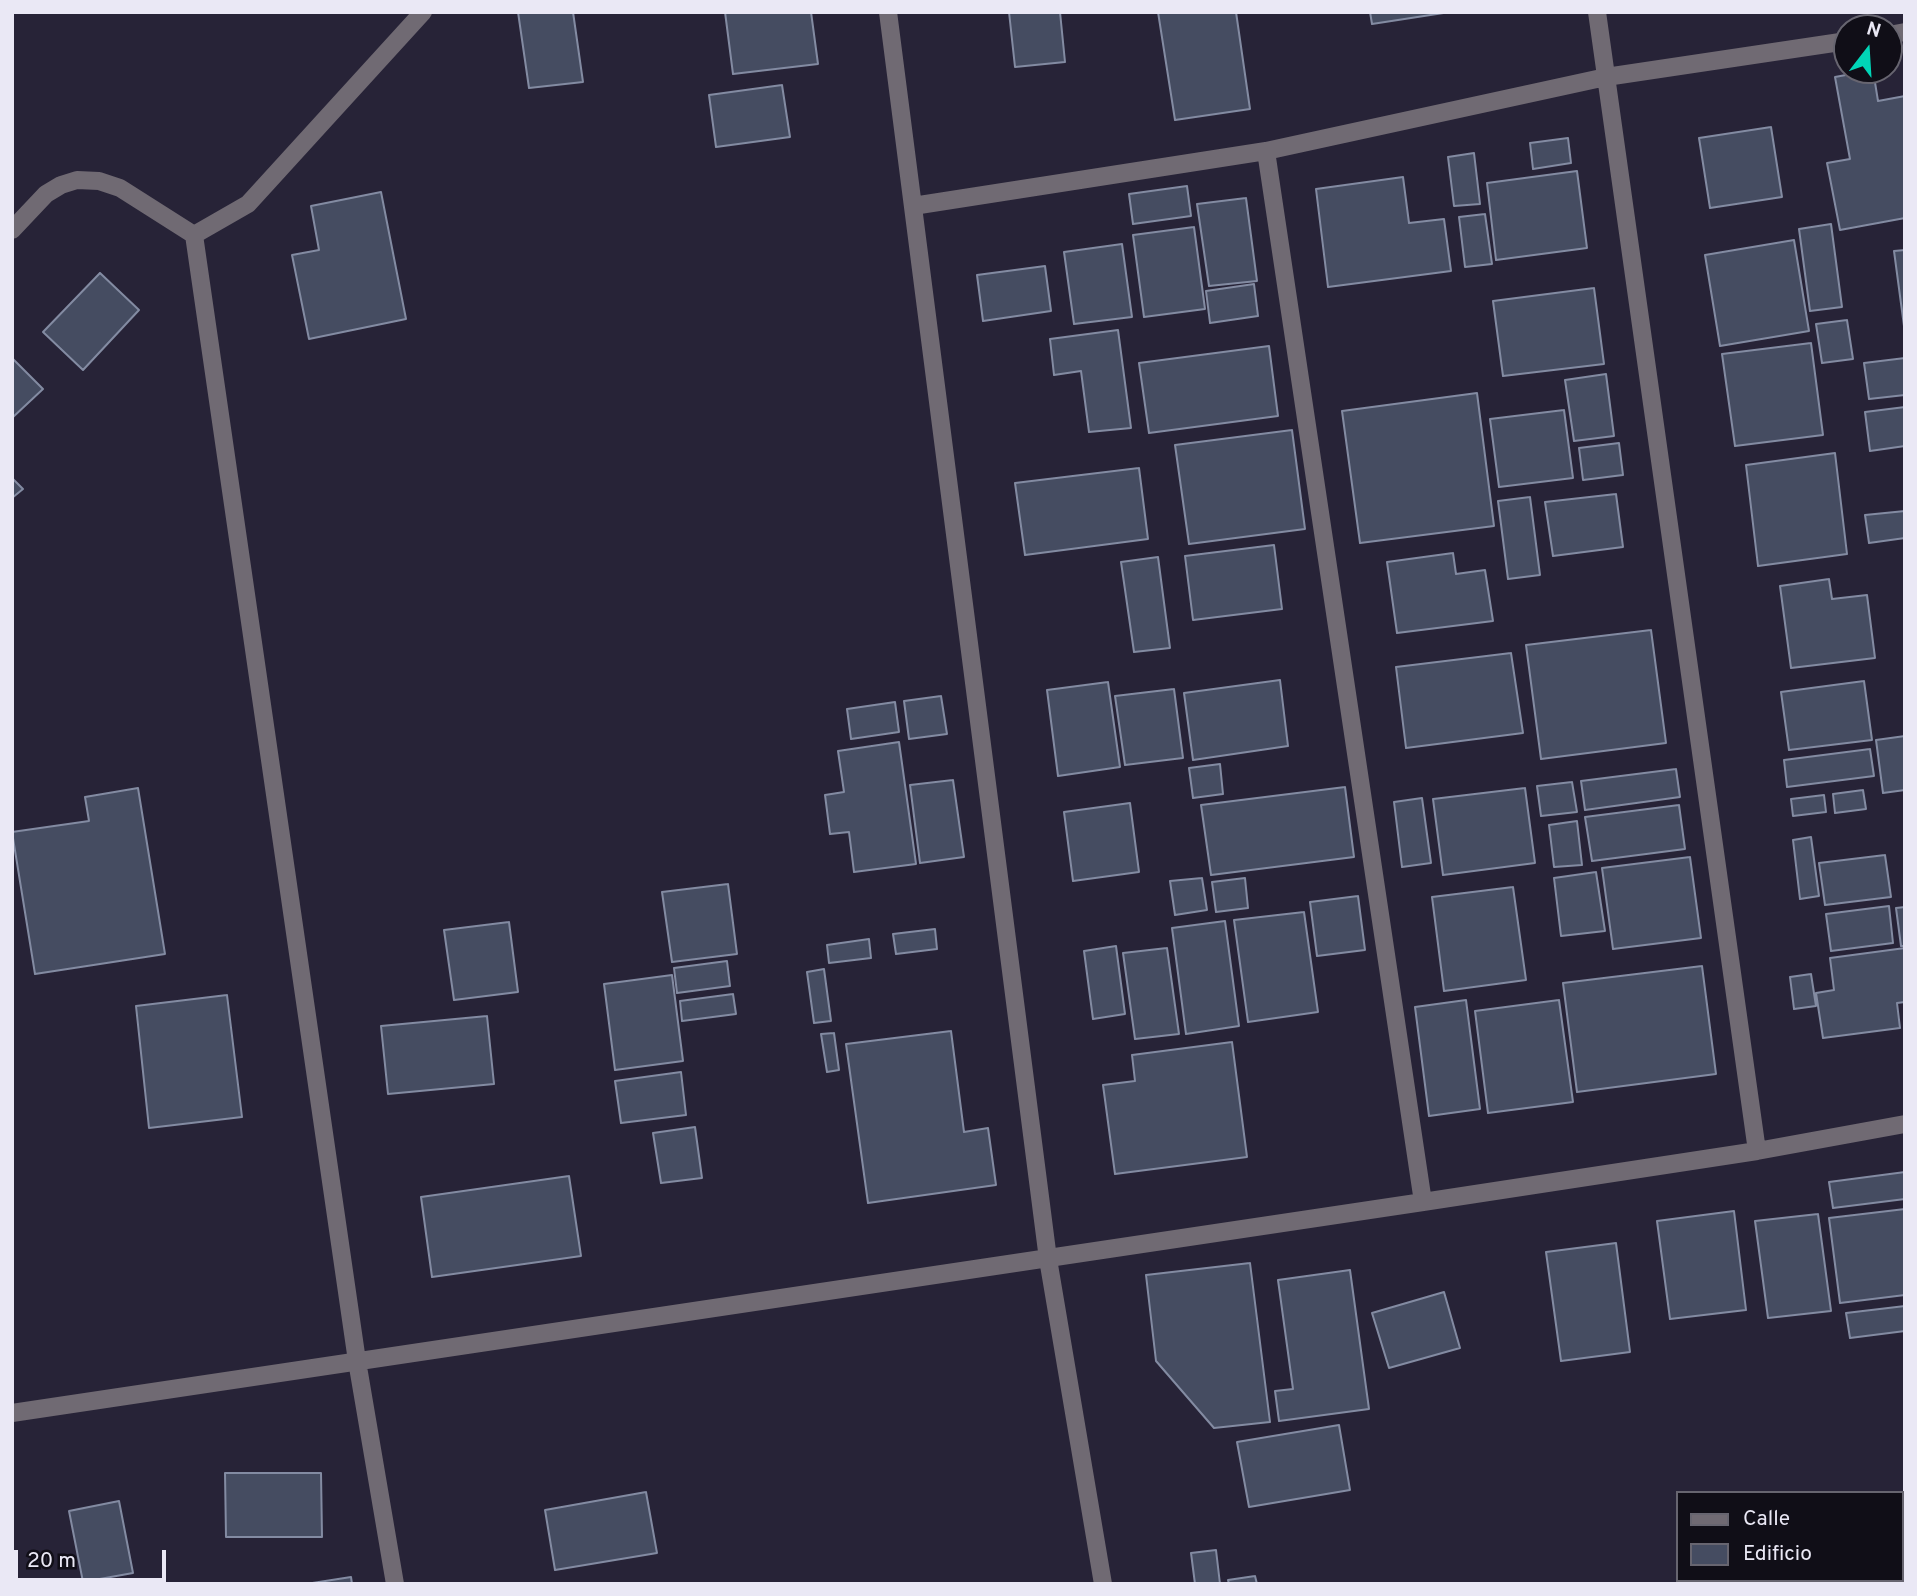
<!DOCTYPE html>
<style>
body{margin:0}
#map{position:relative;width:1917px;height:1596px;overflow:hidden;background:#272337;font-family:Overpass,sans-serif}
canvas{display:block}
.frame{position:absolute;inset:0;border:14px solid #eae8f5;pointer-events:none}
.legend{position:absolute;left:1676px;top:1491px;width:228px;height:91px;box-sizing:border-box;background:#100e17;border:2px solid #676570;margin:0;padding:9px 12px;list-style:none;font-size:21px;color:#eae8f5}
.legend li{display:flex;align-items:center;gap:14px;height:35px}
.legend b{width:35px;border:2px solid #676570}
.north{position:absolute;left:1833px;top:14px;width:70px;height:70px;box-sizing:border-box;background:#100e17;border:2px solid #676570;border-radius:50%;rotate:17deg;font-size:19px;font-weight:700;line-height:28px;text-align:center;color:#eae8f5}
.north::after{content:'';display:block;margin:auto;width:24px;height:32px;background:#01d5b7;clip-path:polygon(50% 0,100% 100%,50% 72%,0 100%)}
.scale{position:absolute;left:14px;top:1550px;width:152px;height:32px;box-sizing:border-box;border:4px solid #eae8f5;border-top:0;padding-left:9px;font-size:21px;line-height:24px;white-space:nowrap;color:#eae8f5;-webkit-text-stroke:5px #100e17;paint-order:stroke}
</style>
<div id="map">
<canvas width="1917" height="1596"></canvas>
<div class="frame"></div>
<ul class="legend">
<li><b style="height:9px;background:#706a73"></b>Calle</li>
<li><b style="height:19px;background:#454c61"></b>Edificio</li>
</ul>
<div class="north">N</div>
<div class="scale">20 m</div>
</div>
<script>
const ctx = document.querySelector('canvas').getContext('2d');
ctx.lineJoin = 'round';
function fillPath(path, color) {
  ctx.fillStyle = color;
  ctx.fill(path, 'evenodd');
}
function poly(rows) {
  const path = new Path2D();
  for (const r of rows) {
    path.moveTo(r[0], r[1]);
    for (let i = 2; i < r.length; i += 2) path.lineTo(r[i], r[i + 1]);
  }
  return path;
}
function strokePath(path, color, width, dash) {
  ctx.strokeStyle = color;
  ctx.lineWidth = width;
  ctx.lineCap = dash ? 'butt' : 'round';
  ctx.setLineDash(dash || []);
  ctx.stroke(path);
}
const building = poly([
 [518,12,573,12,583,82,529,88,518,12],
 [725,12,811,12,818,64,733,74,725,12],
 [1009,12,1060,12,1065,62,1015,67,1009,12],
 [1158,12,1236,12,1250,109,1175,120,1158,12],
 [1370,12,1450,12,1372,24,1370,12],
 [1873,70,1878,101,1905,96,1905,218,1840,230,1827,163,1850,159,1835,77,1873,70],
 [782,85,790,137,716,147,709,95,782,85],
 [1771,127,1782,197,1710,208,1699,138,1771,127],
 [1568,138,1571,163,1533,169,1530,143,1568,138],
 [1474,153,1480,204,1454,206,1448,157,1474,153],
 [1577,171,1587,248,1496,260,1487,183,1577,171],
 [1403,177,1409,223,1444,219,1451,271,1328,287,1316,189,1403,177],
 [1187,186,1191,216,1133,224,1129,194,1187,186],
 [381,192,406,319,309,339,292,255,319,250,311,206,381,192],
 [1246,198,1257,281,1209,286,1197,204,1246,198],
 [1485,214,1492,264,1465,267,1459,217,1485,214],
 [1831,224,1842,307,1810,311,1799,229,1831,224],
 [1194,227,1205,309,1144,317,1133,235,1194,227],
 [1794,240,1809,331,1720,346,1705,255,1794,240],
 [1122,244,1132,317,1074,324,1064,252,1122,244],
 [1905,250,1905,326,1904,326,1894,251,1905,250],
 [1045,266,1051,311,983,321,977,275,1045,266],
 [100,273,139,310,83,370,43,332,100,273],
 [1254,284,1258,316,1210,323,1206,291,1254,284],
 [1594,288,1604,364,1503,376,1493,301,1594,288],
 [1847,320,1853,359,1822,363,1816,324,1847,320],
 [1118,330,1131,428,1089,432,1081,371,1054,375,1050,339,1118,330],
 [1811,343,1823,435,1735,446,1722,354,1811,343],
 [1269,346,1278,416,1149,433,1139,363,1269,346],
 [12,358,43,389,12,418,12,358],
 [1905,358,1905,395,1869,399,1864,363,1905,358],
 [1606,374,1614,436,1574,441,1565,380,1606,374],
 [1477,393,1494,526,1360,543,1342,411,1477,393],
 [1905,407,1905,446,1870,451,1865,412,1905,407],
 [1564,410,1573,478,1499,487,1490,419,1564,410],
 [1292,430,1305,529,1189,544,1175,445,1292,430],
 [1619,443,1623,475,1583,480,1579,448,1619,443],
 [1835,453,1847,554,1758,566,1746,465,1835,453],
 [1139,468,1148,539,1025,555,1015,483,1139,468],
 [12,478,23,489,12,498,12,478],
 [1616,494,1623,547,1553,556,1545,502,1616,494],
 [1530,497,1540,575,1508,579,1498,501,1530,497],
 [1905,511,1905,538,1869,543,1865,515,1905,511],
 [1274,545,1282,609,1193,620,1185,556,1274,545],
 [1453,553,1456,574,1485,570,1493,621,1397,633,1387,562,1453,553],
 [1158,557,1170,648,1134,652,1121,562,1158,557],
 [1829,579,1832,599,1867,595,1875,658,1791,668,1780,586,1829,579],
 [1651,630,1666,743,1541,759,1526,645,1651,630],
 [1511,653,1523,733,1406,748,1396,667,1511,653],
 [1280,680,1288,746,1193,760,1184,693,1280,680],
 [1864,681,1872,740,1789,750,1781,692,1864,681],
 [1108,682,1120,767,1058,776,1047,690,1108,682],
 [1174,689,1183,758,1125,765,1115,696,1174,689],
 [941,696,947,734,909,739,904,701,941,696],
 [895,702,899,732,851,739,847,709,895,702],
 [1905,736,1905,790,1883,793,1876,740,1905,736],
 [899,742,916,864,854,872,849,832,830,834,825,795,844,792,838,751,899,742],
 [1870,749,1874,776,1787,787,1784,760,1870,749],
 [1220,764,1223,794,1193,798,1189,768,1220,764],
 [1676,769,1680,797,1585,810,1581,781,1676,769],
 [953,780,964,857,920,863,910,785,953,780],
 [1572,782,1577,812,1541,816,1537,786,1572,782],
 [1345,787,1354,857,1211,875,1201,805,1345,787],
 [138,788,165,954,35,974,12,832,89,821,85,797,138,788],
 [1525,788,1535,863,1443,875,1433,799,1525,788],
 [1863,790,1866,809,1835,813,1833,794,1863,790],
 [1824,795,1826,812,1793,816,1791,799,1824,795],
 [1422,798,1431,863,1402,867,1394,802,1422,798],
 [1130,803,1139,872,1073,881,1064,812,1130,803],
 [1679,805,1685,849,1592,861,1585,817,1679,805],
 [1577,821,1582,865,1554,867,1549,825,1577,821],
 [1811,837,1819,896,1800,899,1793,840,1811,837],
 [1885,855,1891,897,1825,905,1819,863,1885,855],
 [1690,857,1701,938,1613,949,1602,868,1690,857],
 [1596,872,1605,931,1561,936,1554,878,1596,872],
 [1202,878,1207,910,1175,915,1170,881,1202,878],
 [1245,878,1248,908,1216,912,1212,882,1245,878],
 [728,884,737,954,672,962,662,892,728,884],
 [1513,887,1526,980,1444,991,1432,897,1513,887],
 [1358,896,1365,950,1317,956,1310,902,1358,896],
 [1889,906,1893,943,1831,951,1826,914,1889,906],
 [1905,907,1905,946,1901,946,1896,908,1905,907],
 [1304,912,1318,1012,1248,1022,1234,920,1304,912],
 [1225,921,1239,1026,1186,1034,1172,928,1225,921],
 [509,922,518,992,454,1000,444,930,509,922],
 [935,929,937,949,896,954,893,934,935,929],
 [869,939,871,958,829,963,827,945,869,939],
 [1116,946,1125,1014,1093,1019,1084,951,1116,946],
 [1167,948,1179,1034,1135,1039,1123,953,1167,948],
 [1905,948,1905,1002,1897,1003,1900,1028,1823,1038,1816,993,1834,990,1830,958,1905,948],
 [727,961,730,986,677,993,674,968,727,961],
 [1702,966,1716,1074,1577,1092,1563,983,1702,966],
 [824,969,831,1021,814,1023,807,972,824,969],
 [1811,974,1816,1006,1794,1009,1790,977,1811,974],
 [672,975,683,1061,615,1070,604,984,672,975],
 [733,994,736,1014,682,1021,680,1001,733,994],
 [227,995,242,1117,149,1128,136,1006,227,995],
 [1466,1000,1480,1109,1429,1116,1415,1007,1466,1000],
 [1559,1000,1573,1102,1488,1113,1475,1011,1559,1000],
 [487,1016,494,1084,388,1094,381,1026,487,1016],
 [951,1031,964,1132,988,1128,996,1185,868,1203,846,1044,951,1031],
 [834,1033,839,1070,827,1072,821,1034,834,1033],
 [1232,1042,1247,1157,1115,1174,1103,1085,1135,1081,1132,1055,1232,1042],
 [681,1072,686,1115,621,1123,615,1081,681,1072],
 [695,1127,702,1178,661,1183,653,1133,695,1127],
 [1905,1172,1905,1199,1833,1208,1829,1182,1905,1172],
 [569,1176,581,1256,432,1277,421,1197,569,1176],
 [1905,1209,1905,1295,1840,1303,1829,1218,1905,1209],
 [1734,1211,1746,1310,1670,1319,1657,1221,1734,1211],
 [1818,1214,1831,1311,1768,1318,1755,1221,1818,1214],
 [1616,1243,1630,1352,1561,1361,1546,1252,1616,1243],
 [1250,1263,1270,1422,1214,1428,1156,1361,1146,1275,1250,1263],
 [1350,1270,1369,1409,1279,1421,1275,1391,1293,1389,1278,1280,1350,1270],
 [1444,1292,1460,1348,1389,1368,1372,1313,1444,1292],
 [1905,1306,1905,1331,1850,1338,1846,1313,1905,1306],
 [1339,1425,1350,1490,1249,1507,1237,1442,1339,1425],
 [225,1473,321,1473,322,1537,226,1537,225,1473],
 [646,1492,657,1553,555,1570,545,1510,646,1492],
 [119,1501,133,1573,83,1582,69,1511,119,1501],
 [1216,1550,1220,1584,1195,1584,1191,1553,1216,1550],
 [1255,1576,1257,1584,1229,1584,1228,1580,1255,1576],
 [351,1577,352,1584,306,1584,351,1577],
 [1748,1580,1884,1580,1885,1584,1748,1584,1748,1580]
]);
const minor = poly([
 [888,12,1048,1259,1103,1584],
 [1597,12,1757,1151],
 [1889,35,1905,32],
 [1266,151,1423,1202],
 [913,206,1266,151,1606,77,1847,41],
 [12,230,46,194,61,185,77,180,99,181,120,188,194,235,357,1361,395,1584],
 [194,235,248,204,423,12],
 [12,1413,1423,1202,1757,1151,1905,1124]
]);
fillPath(building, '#454c61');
strokePath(building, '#838ba2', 2);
strokePath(minor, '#706a73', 18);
</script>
